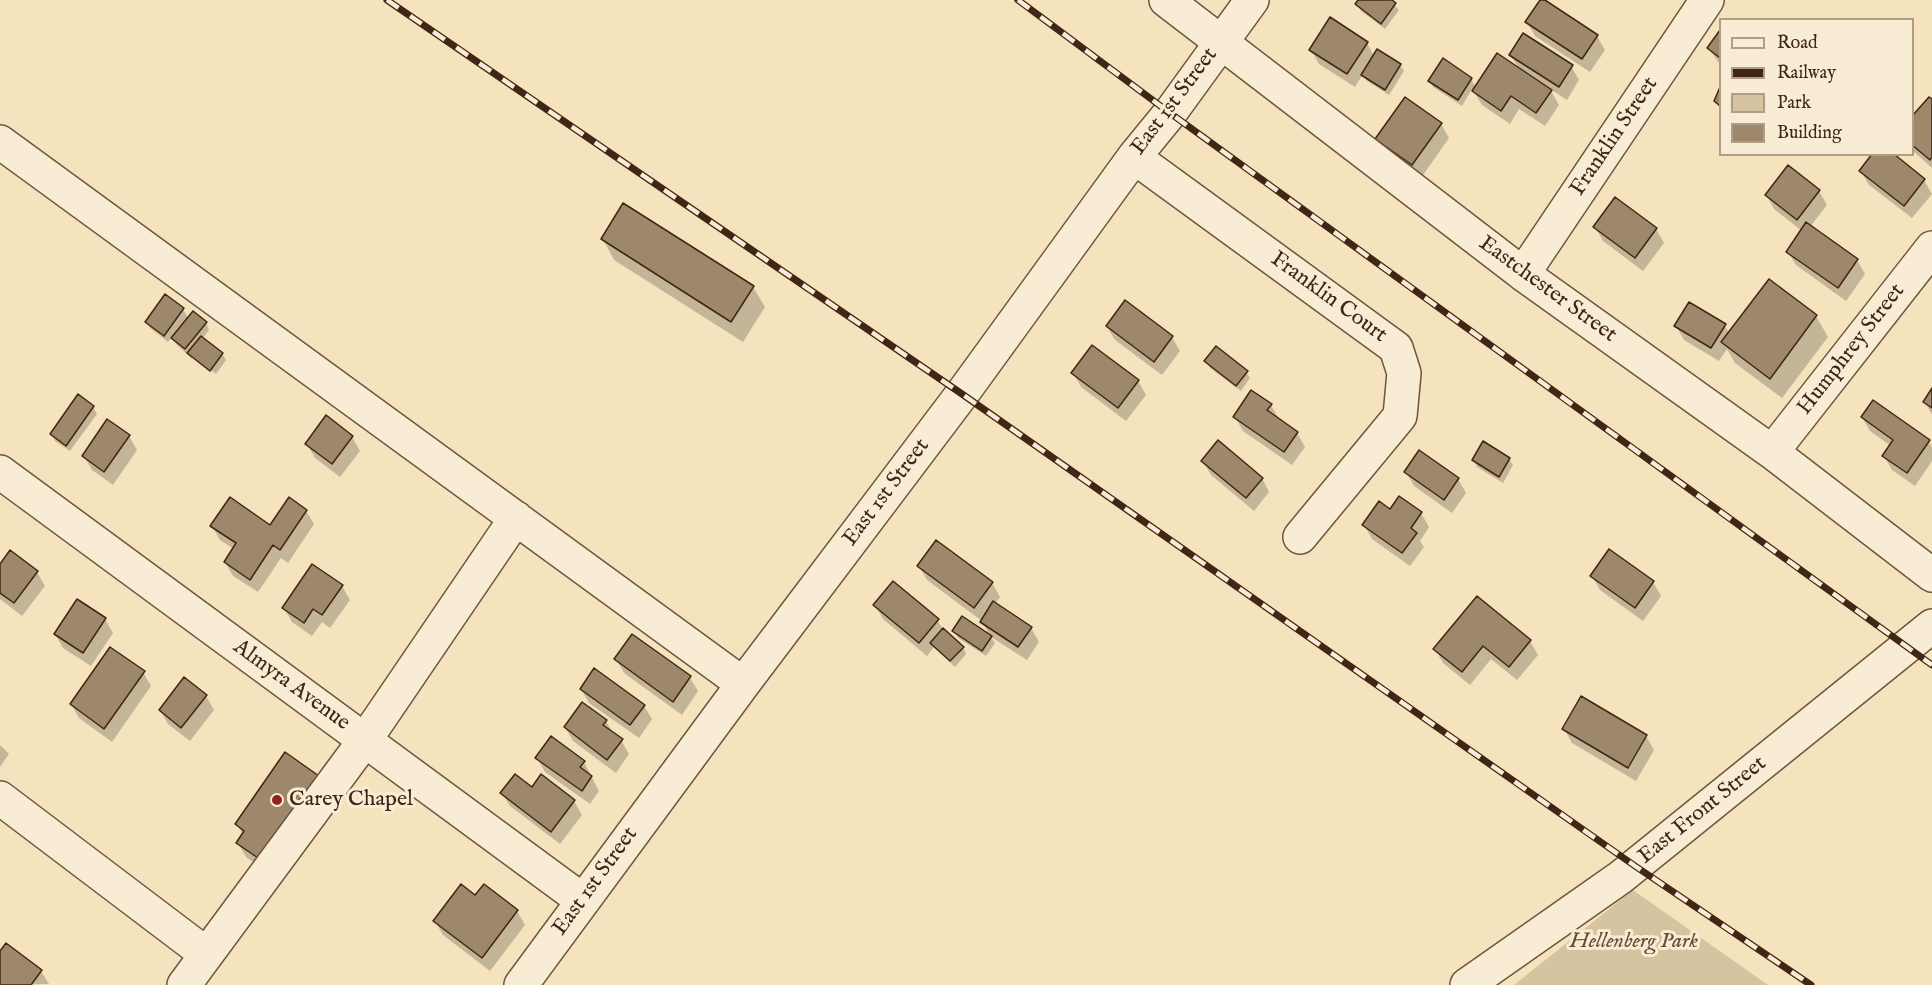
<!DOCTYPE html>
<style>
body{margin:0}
#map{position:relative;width:1932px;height:985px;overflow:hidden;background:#f4e3bd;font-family:"IM FELL English",serif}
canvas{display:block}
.legend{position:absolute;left:1719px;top:18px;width:195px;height:138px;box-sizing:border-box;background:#f8edd4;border:2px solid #af9d88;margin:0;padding:8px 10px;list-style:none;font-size:18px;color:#412615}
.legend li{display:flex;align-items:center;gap:12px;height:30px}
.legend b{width:30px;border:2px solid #af9d88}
</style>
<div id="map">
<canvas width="1932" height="985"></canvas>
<ul class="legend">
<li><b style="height:8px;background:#f8edd4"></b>Road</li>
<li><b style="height:8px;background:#412615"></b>Railway</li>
<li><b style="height:16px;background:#d6c3a0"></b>Park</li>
<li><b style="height:16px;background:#9e886c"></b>Building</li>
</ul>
</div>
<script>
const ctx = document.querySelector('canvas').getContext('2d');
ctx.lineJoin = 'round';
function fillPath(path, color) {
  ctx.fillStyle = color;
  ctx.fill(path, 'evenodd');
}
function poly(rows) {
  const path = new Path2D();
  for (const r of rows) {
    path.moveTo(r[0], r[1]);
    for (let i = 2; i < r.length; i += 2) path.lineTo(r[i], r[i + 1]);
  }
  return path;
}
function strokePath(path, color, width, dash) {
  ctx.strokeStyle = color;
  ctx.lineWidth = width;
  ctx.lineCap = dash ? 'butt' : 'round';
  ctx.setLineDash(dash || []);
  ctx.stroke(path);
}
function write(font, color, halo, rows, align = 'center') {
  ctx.font = font + ' "IM FELL English",serif';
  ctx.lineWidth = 6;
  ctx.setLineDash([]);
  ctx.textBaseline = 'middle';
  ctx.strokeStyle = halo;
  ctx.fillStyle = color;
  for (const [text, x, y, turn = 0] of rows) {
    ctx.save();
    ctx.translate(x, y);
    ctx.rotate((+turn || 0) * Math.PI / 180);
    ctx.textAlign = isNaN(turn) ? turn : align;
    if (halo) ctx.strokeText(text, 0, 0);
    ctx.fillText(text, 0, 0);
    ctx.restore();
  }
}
const green = poly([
 [1633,890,1768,985,1514,985]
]);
const shadow = poly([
 [1360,0,1390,0,1399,10,1385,29,1361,11,1357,4],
 [1542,0,1597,36,1605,50,1590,72,1535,36,1527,22],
 [1720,33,1720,65,1709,48],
 [1367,43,1374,56,1400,65,1404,71,1389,95,1367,81,1363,74,1355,87,1319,64,1311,50],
 [1511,56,1571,66,1579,80,1567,100,1550,89,1559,105,1545,126,1519,109,1510,124,1482,105,1472,89,1462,106,1433,87,1430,81,1471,79,1476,88,1520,70],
 [1932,101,1932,168,1912,150,1912,119],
 [1441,124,1449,138,1421,178,1385,153,1377,139],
 [1788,168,1819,191,1827,205,1810,227,1857,260,1865,274,1846,301,1796,265,1788,252,1802,231,1774,209,1767,196],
 [1861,171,1924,180,1932,194,1912,218,1869,185],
 [1616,199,1656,229,1664,243,1643,271,1603,241,1595,227],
 [603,239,753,287,765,307,743,342,614,260],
 [1125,302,1172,337,1180,351,1162,375,1115,340,1107,327],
 [183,309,188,318,206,323,209,330,202,339,222,354,226,360,216,374,192,355,192,359,176,344,172,337,168,342,150,328,147,322],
 [1816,316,1828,337,1782,398,1735,363,1727,349,1719,361,1684,340,1676,326,1724,325,1730,334],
 [1206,361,1246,372,1250,378,1241,391,1210,368],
 [1073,373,1138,381,1146,395,1126,421,1081,387],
 [1932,391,1932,415,1925,402],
 [1271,405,1279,419,1297,433,1305,447,1292,465,1243,431,1235,417],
 [93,407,97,414,70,451,55,441,52,434],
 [1862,417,1928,441,1932,447,1932,461,1915,486,1892,470,1884,456,1891,446,1870,431],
 [129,436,137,450,113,485,92,470,84,456],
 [352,437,360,451,340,477,315,458,307,444],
 [1420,452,1458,479,1466,493,1452,513,1414,486,1406,472],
 [1509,459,1513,465,1503,483,1477,467,1474,460],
 [1203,461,1262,478,1269,492,1254,511,1211,475],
 [1399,498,1421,513,1429,527,1420,541,1424,547,1410,566,1372,539,1364,525,1390,511],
 [306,511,314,524,288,563,281,558,258,592,233,576,225,562,234,549,220,540,212,526,271,527],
 [0,566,37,572,45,586,22,616,0,599],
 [919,566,992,583,1000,597,995,604,1031,628,1039,642,1027,660,991,637,995,643,986,656,958,638,954,631,990,636,982,621,927,580],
 [1592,576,1653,582,1661,596,1643,621,1600,590],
 [342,586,350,600,330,628,322,622,312,636,292,622,284,608],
 [875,605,937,620,945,632,963,648,966,654,955,667,934,647,927,656,883,619],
 [105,619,113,633,91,666,63,648,55,634],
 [632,636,690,678,698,691,682,715,624,673,616,659],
 [1530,641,1538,655,1517,680,1491,659,1470,685,1443,663,1435,649],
 [143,672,151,686,112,742,79,718,71,704],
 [581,689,644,706,652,719,639,738,589,703],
 [206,696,214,710,190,741,168,724,160,710],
 [606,721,614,735,621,740,629,754,616,773,573,741,565,727],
 [1564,729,1646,736,1654,750,1636,781,1572,743],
 [0,745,9,754,0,767],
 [286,754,269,873,246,857,238,843,243,835,237,824],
 [537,758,584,762,599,791,590,804,545,772],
 [532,789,574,801,582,815,560,844,510,806,502,793],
 [517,911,525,925,490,971,443,935,435,921],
 [0,954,41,971,49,984,0,985]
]);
const building = poly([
 [1358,0,1392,0,1396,3,1381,24,1355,4,1358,0],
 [1540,0,1545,0,1598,35,1582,59,1525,22,1540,0],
 [1330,17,1368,42,1347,74,1309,50,1330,17],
 [1720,30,1720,58,1707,48,1720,30],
 [1523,33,1573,65,1559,87,1509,55,1523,33],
 [1377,49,1401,64,1385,90,1361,75,1377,49],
 [1497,53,1552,90,1536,113,1511,96,1501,111,1472,91,1497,53],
 [1443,58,1472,78,1458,100,1428,81,1443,58],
 [1720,87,1720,106,1714,101,1720,87],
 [1405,97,1442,123,1412,165,1375,139,1405,97],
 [1929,97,1932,99,1932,157,1930,160,1912,145,1912,116,1929,97],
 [1872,154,1894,154,1925,179,1904,206,1859,171,1872,154],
 [1788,165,1820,190,1797,220,1765,195,1788,165],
 [1615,197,1657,228,1635,258,1593,227,1615,197],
 [623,203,754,286,731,322,601,239,623,203],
 [1806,222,1858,259,1838,288,1786,252,1806,222],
 [1769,279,1817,315,1770,379,1721,342,1769,279],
 [165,294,184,308,164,336,145,322,165,294],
 [1125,300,1173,336,1154,362,1106,326,1125,300],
 [1689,302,1726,324,1711,348,1674,326,1689,302],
 [193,311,207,322,185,349,171,338,193,311],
 [201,336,223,353,210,371,187,353,201,336],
 [1092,345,1139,380,1118,408,1071,373,1092,345],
 [1216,346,1248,371,1236,386,1204,361,1216,346],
 [1932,388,1932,408,1923,402,1932,388],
 [1251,390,1272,404,1267,410,1298,432,1284,452,1233,417,1251,390],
 [78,394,94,406,66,446,50,434,78,394],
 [1873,400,1930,440,1907,473,1882,456,1893,440,1861,417,1873,400],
 [326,415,353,436,332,464,305,444,326,415],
 [107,419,130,435,104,472,82,456,107,419],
 [1218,440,1263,478,1246,498,1201,461,1218,440],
 [1483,441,1510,458,1499,477,1472,460,1483,441],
 [1419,450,1459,478,1444,500,1404,472,1419,450],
 [1399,496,1422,512,1411,528,1417,533,1402,553,1362,525,1379,501,1390,509,1399,496],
 [230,497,270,525,289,497,307,510,280,550,273,545,250,580,224,562,236,543,210,526,230,497],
 [936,540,993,582,974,608,917,566,936,540],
 [1609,549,1654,581,1635,608,1590,576,1609,549],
 [10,550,38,571,14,603,0,593,0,564,10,550],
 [312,564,343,585,322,615,313,609,304,623,282,608,312,564],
 [893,581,939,619,919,643,873,605,893,581],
 [1477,596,1531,640,1509,667,1483,646,1462,672,1433,649,1477,596],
 [77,599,106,618,83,653,54,634,77,599],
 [993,601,1032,627,1018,647,980,622,993,601],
 [962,616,992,636,982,651,952,631,962,616],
 [943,628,964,647,950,661,930,643,943,628],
 [632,634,691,676,673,702,614,659,632,634],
 [110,647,145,671,104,729,70,704,110,647],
 [594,668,645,705,630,725,580,689,594,668],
 [184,677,207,695,181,728,159,710,184,677],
 [1581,696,1647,735,1628,768,1562,729,1581,696],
 [582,702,607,720,603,725,623,739,607,760,564,727,582,702],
 [551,736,585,761,580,767,592,776,582,791,535,758,551,736],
 [285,752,319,776,261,860,236,843,244,831,235,824,285,752],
 [515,774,532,787,541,774,575,800,551,832,500,793,515,774],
 [461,884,475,895,484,884,518,910,482,958,433,921,461,884],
 [6,943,42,970,31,985,0,985,0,951,6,943]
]);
const minor = poly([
 [1166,0,1523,274,1772,452,1932,575],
 [0,142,743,684],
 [1134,157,1396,348,1404,373,1400,416,1300,537],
 [1523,274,1707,0],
 [1772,452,1932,248],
 [0,472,582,900],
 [0,798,206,954],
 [184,985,365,740,516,518],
 [521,985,743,684,962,394,1134,157,1170,113,1252,0],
 [1467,985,1621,877,1932,626]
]);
const rail = poly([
 [387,0,962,394,1635,866,1811,985],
 [1018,0,1170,113,1932,665]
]);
const markers = [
 [277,800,6,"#8f2418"]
];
const streetNames = [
 ["East 1st Street",1175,102,-53],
 ["Franklin Street",1615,137,-56],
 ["Eastchester Street",1547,290,36],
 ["Franklin Court",1328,298,36],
 ["Humphrey Street",1852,350,-52],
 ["East 1st Street",887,493,-53],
 ["Almyra Avenue",291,686,36],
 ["East Front Street",1703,811,-39],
 ["East 1st Street",596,882,-54]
];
const poiNames = [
 ["Carey Chapel",289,800]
];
const parkNames = [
 ["Hellenberg Park",1634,942]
];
fillPath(green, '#d6c3a0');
fillPath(shadow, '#0003');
fillPath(building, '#9e886c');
strokePath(building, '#412615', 1.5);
strokePath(minor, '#6e553f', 36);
strokePath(minor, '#f8edd4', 33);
strokePath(rail, '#412615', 7);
strokePath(rail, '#f8edd4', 4.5, [14]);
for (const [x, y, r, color] of markers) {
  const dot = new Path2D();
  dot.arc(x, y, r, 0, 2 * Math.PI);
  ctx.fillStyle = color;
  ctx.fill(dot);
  strokePath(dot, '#f8edd4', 2);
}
write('22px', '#412615', '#f8edd4', streetNames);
write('22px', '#412615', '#f8edd4', poiNames, 'left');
write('italic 22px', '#664d38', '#f8edd4', parkNames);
</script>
